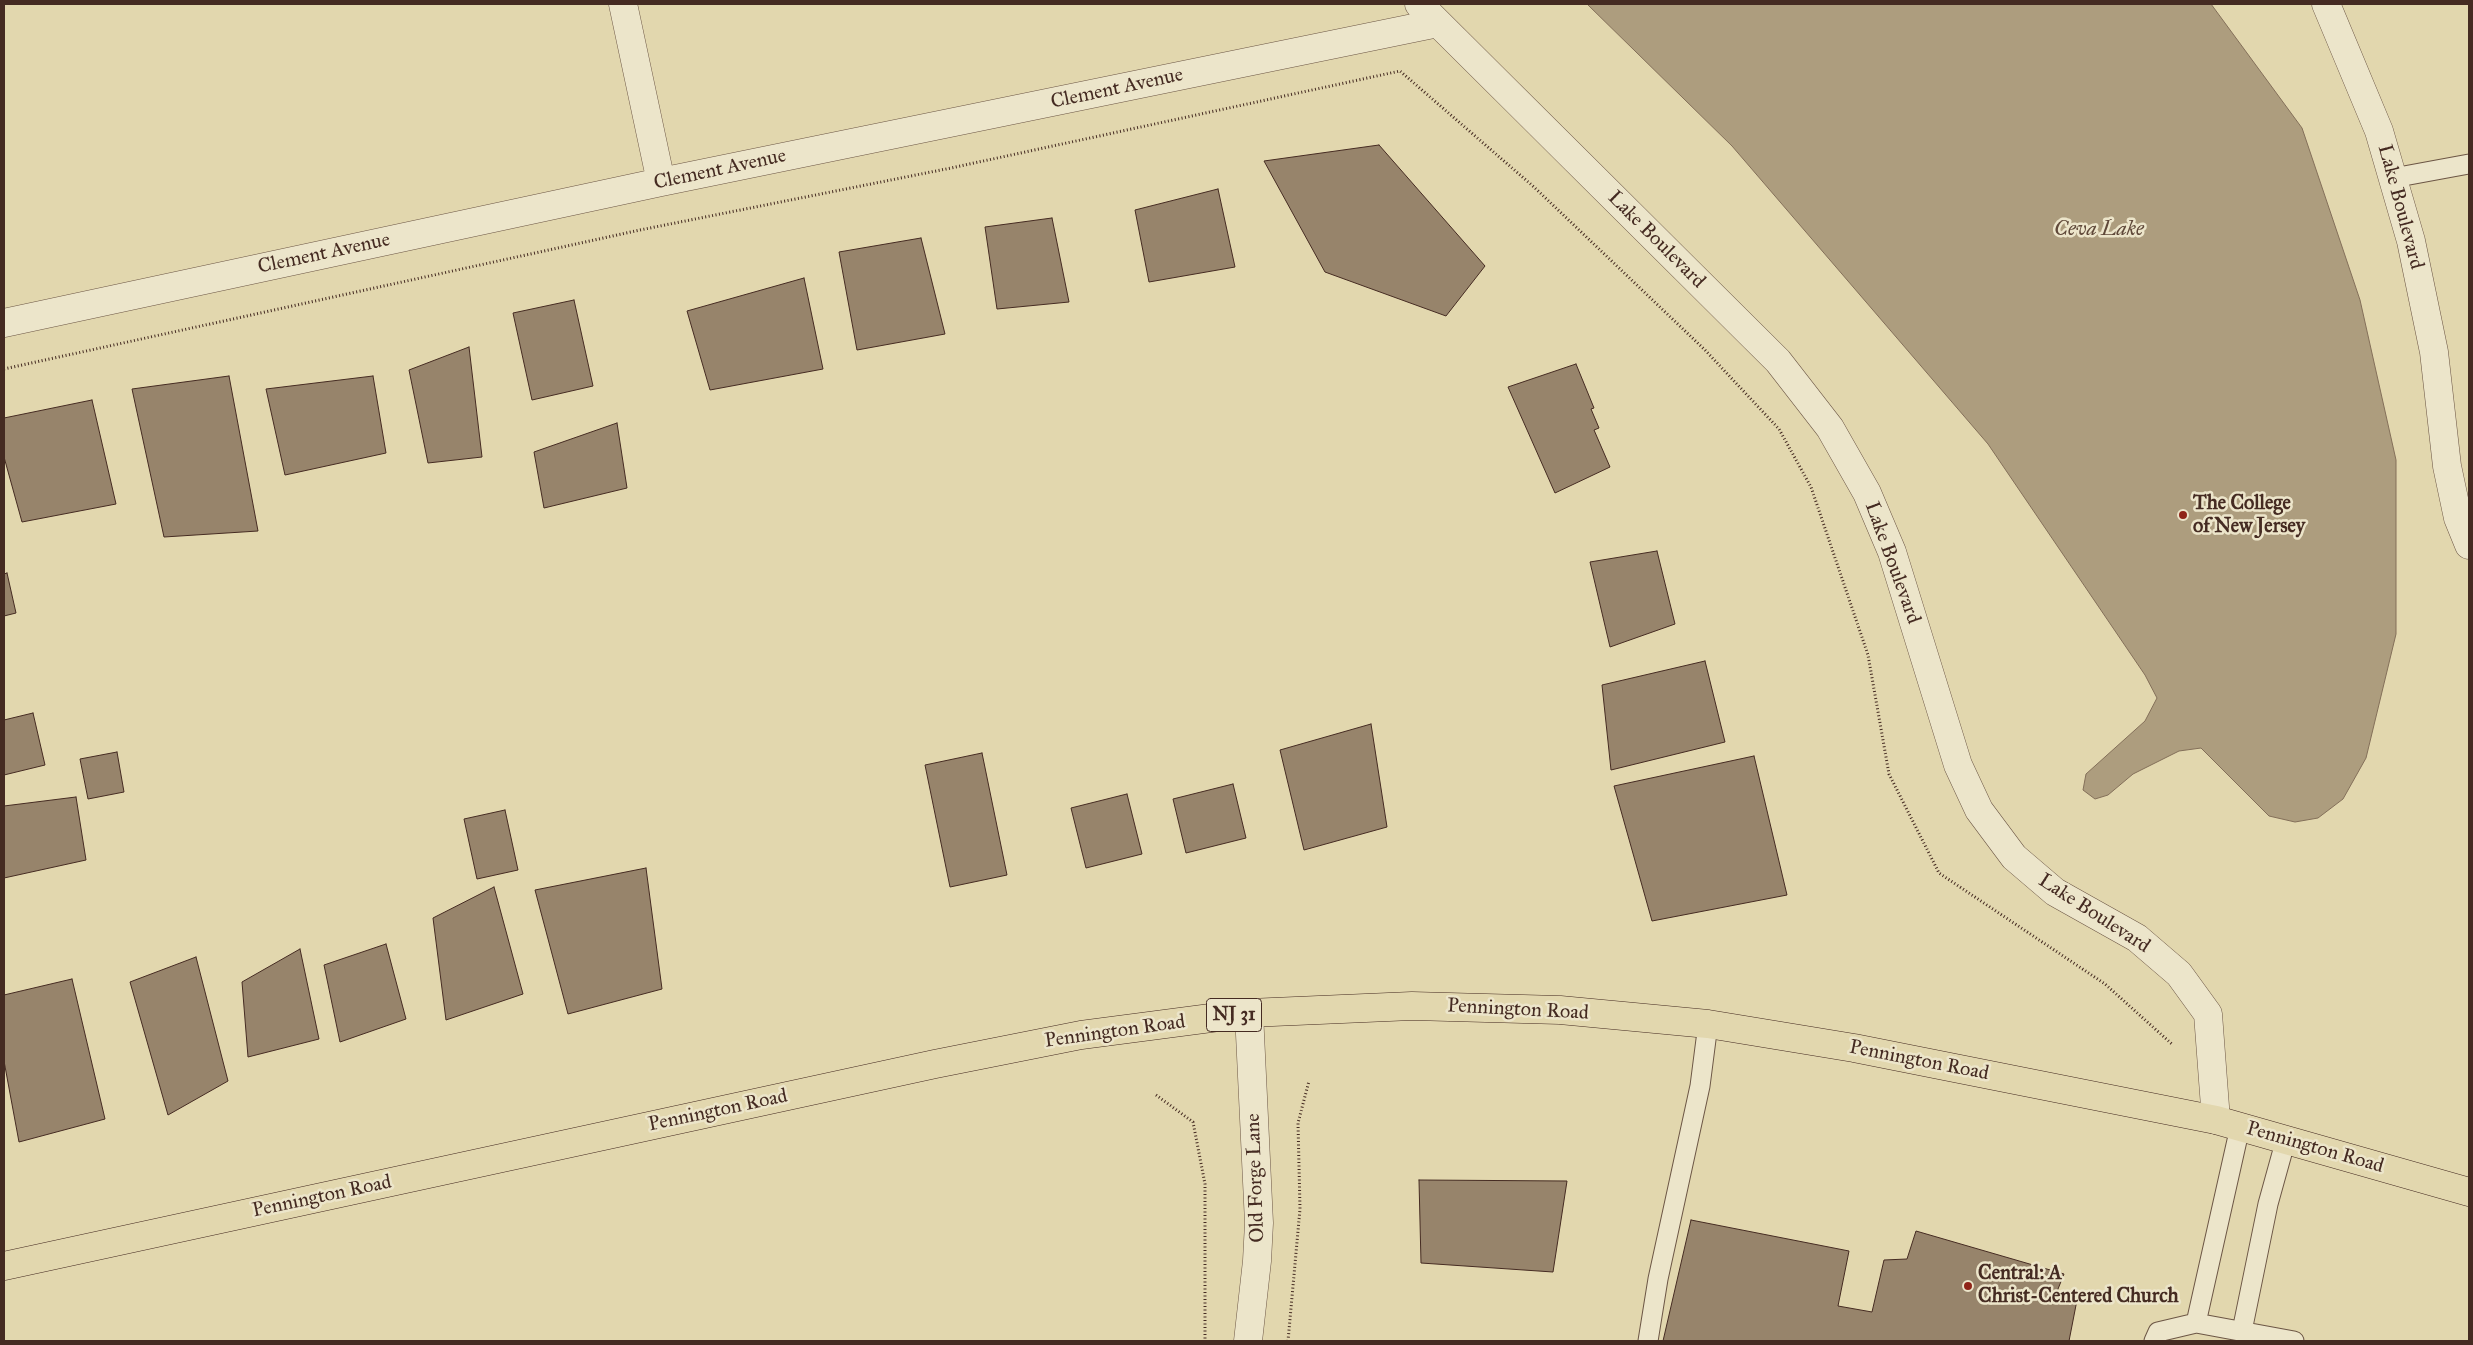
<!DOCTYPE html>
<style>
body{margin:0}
#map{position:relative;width:2473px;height:1345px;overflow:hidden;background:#e2d7ae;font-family:"IM FELL Great Primer",serif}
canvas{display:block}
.frame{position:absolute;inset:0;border:5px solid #452b22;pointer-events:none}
</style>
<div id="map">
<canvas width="2473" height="1345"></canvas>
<div class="frame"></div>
</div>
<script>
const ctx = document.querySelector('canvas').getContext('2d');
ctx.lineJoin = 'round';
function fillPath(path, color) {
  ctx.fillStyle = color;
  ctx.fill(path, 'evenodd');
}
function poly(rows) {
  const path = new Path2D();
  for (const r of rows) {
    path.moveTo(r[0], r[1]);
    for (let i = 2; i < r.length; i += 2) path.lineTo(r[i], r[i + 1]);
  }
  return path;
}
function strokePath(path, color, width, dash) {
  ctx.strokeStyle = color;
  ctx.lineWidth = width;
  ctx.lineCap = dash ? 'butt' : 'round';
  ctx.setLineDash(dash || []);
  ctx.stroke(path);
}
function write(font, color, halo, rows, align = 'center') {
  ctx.font = font + ' "IM FELL Great Primer",serif';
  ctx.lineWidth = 5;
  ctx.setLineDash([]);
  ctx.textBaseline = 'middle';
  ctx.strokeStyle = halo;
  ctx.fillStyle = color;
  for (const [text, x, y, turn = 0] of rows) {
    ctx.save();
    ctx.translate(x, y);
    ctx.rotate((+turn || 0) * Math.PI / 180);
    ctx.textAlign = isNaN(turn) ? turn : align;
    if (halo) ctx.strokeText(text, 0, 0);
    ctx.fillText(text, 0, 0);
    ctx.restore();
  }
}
const water = poly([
 [1587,4,2211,4,2302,128,2360,300,2396,460,2396,634,2366,758,2343,799,2318,818,2295,822,2269,816,2201,748,2179,751,2133,774,2108,795,2095,799,2083,790,2086,774,2145,721,2157,698,2145,675,1988,444,1732,146,1587,4]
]);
const building = poly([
 [1379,145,1485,266,1446,316,1325,272,1264,161,1379,145],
 [1218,189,1235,267,1149,282,1135,210,1218,189],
 [1052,218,1069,302,997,309,985,227,1052,218],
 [921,238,945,334,857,350,839,252,921,238],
 [804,278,823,369,710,390,687,311,804,278],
 [574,300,593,386,532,400,513,313,574,300],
 [469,347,482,457,428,463,409,370,469,347],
 [1576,364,1594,408,1591,409,1599,428,1594,430,1610,467,1555,493,1508,387,1576,364],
 [229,376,258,531,164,537,132,389,229,376],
 [373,376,386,453,285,475,266,389,373,376],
 [92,400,116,504,22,522,4,457,4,418,92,400],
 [617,423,627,488,544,508,534,452,617,423],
 [1657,551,1675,624,1610,647,1590,562,1657,551],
 [7,573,16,613,4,616,4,574,7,573],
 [1705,661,1725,742,1611,770,1602,685,1705,661],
 [33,713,45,765,4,775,4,720,33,713],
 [1371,724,1387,827,1304,850,1280,750,1371,724],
 [117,752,124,792,88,799,80,759,117,752],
 [982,753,1007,875,950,887,925,765,982,753],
 [1754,756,1787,895,1652,921,1614,786,1754,756],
 [1233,784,1246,838,1186,853,1173,799,1233,784],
 [1127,794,1142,854,1086,868,1071,808,1127,794],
 [76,797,86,860,4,878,4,806,76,797],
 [505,810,518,870,477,879,464,819,505,810],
 [646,868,662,989,568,1014,535,890,646,868],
 [494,887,523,994,446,1020,433,918,494,887],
 [386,944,406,1019,340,1042,324,965,386,944],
 [300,949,319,1039,248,1057,242,982,300,949],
 [196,957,228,1081,168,1115,130,982,196,957],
 [72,979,105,1119,19,1142,4,1061,4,995,72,979],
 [1419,1180,1567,1181,1553,1272,1421,1263,1419,1180],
 [1691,1220,1849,1251,1838,1306,1872,1312,1884,1260,1907,1259,1916,1231,2064,1274,2054,1299,2077,1300,2069,1341,1663,1341,1691,1220]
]);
const path = poly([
 [4,369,640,230,951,168,1400,71,1534,187,1705,350,1779,429,1811,487,1868,655,1889,774,1939,873,2105,984,2173,1045],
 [1156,1095,1193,1122,1205,1184,1205,1341],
 [1288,1341,1300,1209,1298,1123,1309,1081]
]);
const service = poly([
 [2393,178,2469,164],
 [2196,1323,2240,1127],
 [2242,1331,2268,1204,2286,1139],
 [1648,1341,1658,1279,1700,1086,1708,1024],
 [2154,1341,2158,1332,2196,1323,2294,1341]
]);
const minor = poly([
 [623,4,661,182],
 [1419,4,1778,361,1830,428,1867,493,1892,552,1958,765,1979,810,2014,857,2055,892,2137,938,2179,974,2208,1014,2216,1120],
 [2326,4,2379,131,2411,241,2434,352,2447,466,2458,518,2469,545],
 [4,323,661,182,1438,23],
 [1248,1341,1257,1261,1259,1223,1249,1013]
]);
const primary = poly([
 [4,1266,935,1064,1081,1035,1249,1013,1412,1006,1560,1010,1708,1024,1854,1048,2216,1120,2469,1192]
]);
const markers = [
 [2183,515,5,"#8f2418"],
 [1968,1286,5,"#8f2418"]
];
const shields = [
 [1234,1015,55]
];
const shieldNames = [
 ["NJ 31",1234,1015]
];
const streetNames = [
 ["Clement Avenue",1117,89,-12],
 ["Clement Avenue",720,170,-12],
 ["Lake Boulevard",2400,207,75],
 ["Lake Boulevard",1656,240,45],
 ["Clement Avenue",324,254,-12],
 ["Lake Boulevard",1892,563,70],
 ["Lake Boulevard",2094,914,33],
 ["Pennington Road",1518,1010,3],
 ["Pennington Road",1115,1032,-8],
 ["Pennington Road",1919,1061,11],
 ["Pennington Road",718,1111,-12],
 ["Pennington Road",2315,1148,16],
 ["Old Forge Lane",1256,1178,-92],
 ["Pennington Road",322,1197,-12]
];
const poiNames = [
 ["The College",2193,504],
 ["of New Jersey",2193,527],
 ["Central: A",1978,1274],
 ["Christ-Centered Church",1978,1297]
];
const waterNames = [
 ["Ceva Lake",2099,230]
];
fillPath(water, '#ad9d7e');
strokePath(water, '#836f59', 1);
fillPath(building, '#97846b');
strokePath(building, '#452b22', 1);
strokePath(service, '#6c5645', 21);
strokePath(minor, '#6c5645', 29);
strokePath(primary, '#452b22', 29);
strokePath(path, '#452b22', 3, [1, 2.5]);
strokePath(service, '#ece5ca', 19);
strokePath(minor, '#ece5ca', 28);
strokePath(primary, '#e2d7ae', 28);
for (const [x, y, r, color] of markers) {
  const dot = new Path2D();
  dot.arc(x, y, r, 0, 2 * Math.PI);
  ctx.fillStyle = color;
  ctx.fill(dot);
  strokePath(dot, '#ece5ca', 2);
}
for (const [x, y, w] of shields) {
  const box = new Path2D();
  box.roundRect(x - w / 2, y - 16.5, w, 33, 4);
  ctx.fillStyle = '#ece5ca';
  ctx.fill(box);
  strokePath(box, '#452b22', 1);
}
write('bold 19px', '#452b22', null, shieldNames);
write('20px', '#452b22', '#ece5ca', streetNames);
write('bold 20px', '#452b22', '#ece5ca', poiNames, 'left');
write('italic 21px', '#5f4839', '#ece5ca', waterNames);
</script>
